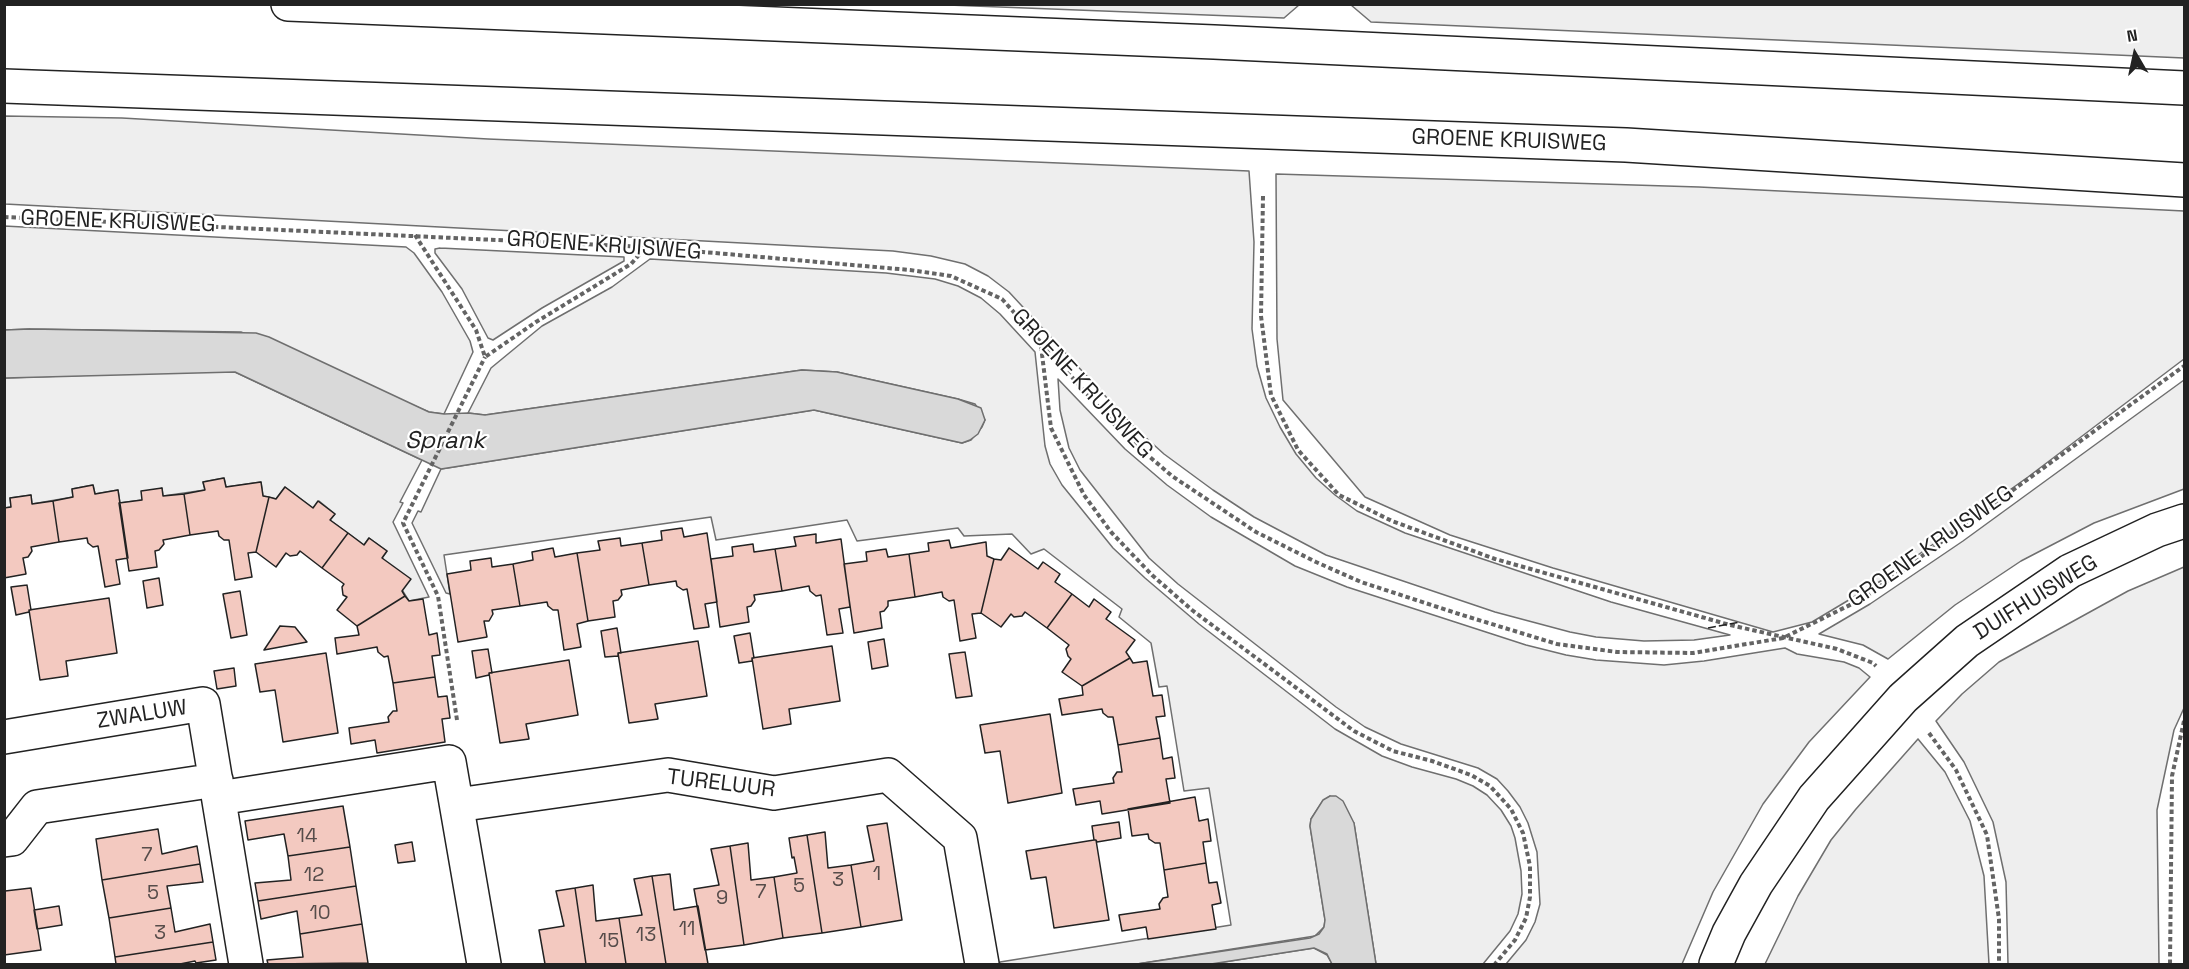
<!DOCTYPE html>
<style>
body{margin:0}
#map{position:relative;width:2189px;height:969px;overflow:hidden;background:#fff;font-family:"Space Grotesk",sans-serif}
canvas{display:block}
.frame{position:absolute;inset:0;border:6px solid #222;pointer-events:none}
.north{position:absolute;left:2105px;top:24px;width:60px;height:60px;-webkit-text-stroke:4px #fff;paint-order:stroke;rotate:351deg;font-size:16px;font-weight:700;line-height:24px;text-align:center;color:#222}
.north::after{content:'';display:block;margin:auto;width:21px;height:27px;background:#222;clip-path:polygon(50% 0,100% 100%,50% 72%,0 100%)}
</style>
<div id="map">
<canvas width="2189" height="969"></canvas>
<div class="frame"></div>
<div class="north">N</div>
</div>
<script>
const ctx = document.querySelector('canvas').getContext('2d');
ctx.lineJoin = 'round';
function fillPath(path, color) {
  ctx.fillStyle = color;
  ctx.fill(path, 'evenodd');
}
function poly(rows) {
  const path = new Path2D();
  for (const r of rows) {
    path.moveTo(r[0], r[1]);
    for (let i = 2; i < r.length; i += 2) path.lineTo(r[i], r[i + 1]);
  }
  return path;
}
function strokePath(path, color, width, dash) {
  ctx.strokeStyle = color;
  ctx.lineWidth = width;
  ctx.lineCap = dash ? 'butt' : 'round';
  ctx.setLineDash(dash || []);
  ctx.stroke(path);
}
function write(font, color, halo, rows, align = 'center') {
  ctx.font = font + ' "Space Grotesk",sans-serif';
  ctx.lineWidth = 4.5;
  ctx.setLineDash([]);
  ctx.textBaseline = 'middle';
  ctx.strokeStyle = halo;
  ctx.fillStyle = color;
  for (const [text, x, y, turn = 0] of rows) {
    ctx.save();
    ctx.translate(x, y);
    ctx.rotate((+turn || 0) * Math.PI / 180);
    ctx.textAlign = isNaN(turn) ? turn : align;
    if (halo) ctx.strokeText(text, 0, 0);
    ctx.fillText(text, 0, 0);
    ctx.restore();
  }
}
const green = poly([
 [948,5,1299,4,1299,5,1284,18,948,5],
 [1351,5,2184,5,2184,58,1371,22,1351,5],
 [4,116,122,118,488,139,1249,171,1254,242,1252,329,1257,366,1266,398,1280,427,1296,454,1316,478,1335,495,1357,511,1405,533,1611,602,1730,635,1694,640,1644,641,1596,637,1570,632,1495,612,1326,555,1254,517,1213,490,1164,454,1133,426,1009,292,988,276,965,264,931,256,893,251,5,204,4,116],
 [1276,174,1699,187,2184,211,2184,359,2028,477,1884,579,1812,622,1773,632,1553,568,1450,535,1365,497,1283,400,1277,339,1276,174],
 [4,226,406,247,414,253,442,292,470,341,473,352,444,414,429,412,241,332,30,329,5,330,4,226],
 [440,248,624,257,624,261,542,308,493,340,488,338,462,289,435,253,435,249,440,248],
 [650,259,886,273,935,279,958,286,981,298,1000,314,1035,352,1045,446,1050,464,1062,485,1113,548,1145,578,1199,624,1335,729,1382,756,1412,767,1456,779,1473,786,1487,795,1501,810,1511,826,1515,838,1521,871,1522,894,1518,914,1510,931,1483,964,1376,964,1354,823,1330,796,1323,801,1311,819,1310,826,1325,920,1324,927,1315,936,1137,964,1000,964,1000,962,1231,925,1209,788,1184,791,1167,686,1159,687,1151,643,1119,617,1122,609,1044,549,1031,554,1012,534,964,536,958,528,857,541,847,520,716,540,711,517,444,555,450,594,446,593,412,523,418,511,421,512,441,469,814,410,962,443,971,440,982,427,985,420,975,404,958,399,837,372,802,370,485,415,468,413,491,368,542,326,612,287,650,259],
 [208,371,235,372,422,460,400,502,403,503,393,522,429,597,409,601,382,558,387,551,369,538,364,545,330,520,335,514,319,501,313,508,285,487,276,499,263,496,261,482,226,487,224,478,203,482,205,490,163,496,162,488,142,500,120,503,118,490,95,494,93,485,72,489,73,497,32,504,31,495,10,498,11,507,5,508,5,378,208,371],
 [1058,379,1125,449,1167,485,1211,517,1295,566,1347,587,1526,645,1566,655,1596,660,1664,665,1704,661,1785,648,1797,654,1844,662,1859,668,1870,677,1809,742,1763,804,1713,892,1682,964,1506,964,1526,940,1535,922,1540,904,1537,852,1528,823,1520,807,1508,791,1497,779,1478,768,1401,744,1365,727,1336,707,1178,584,1149,558,1080,470,1069,448,1060,410,1058,379],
 [2184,380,2184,489,2094,523,2021,561,1955,605,1888,659,1863,645,1819,634,1870,604,1963,541,2184,380],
 [2184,567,2184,708,2174,730,2157,810,2159,964,2008,964,2006,882,1993,822,1964,762,1936,721,1962,694,1999,662,2128,591,2184,567],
 [1918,739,1945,772,1970,821,1984,876,1989,964,1765,964,1798,896,1831,840,1856,809,1918,739],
 [1314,948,1327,955,1332,964,1211,964,1314,948]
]);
const water = poly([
 [30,329,256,333,269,337,429,412,444,414,468,413,485,415,802,370,837,372,958,399,981,408,985,420,978,434,970,440,962,443,814,410,441,469,235,372,5,378,5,330,30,329],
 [1330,796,1336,796,1343,801,1354,823,1376,964,1332,964,1327,954,1314,948,1211,964,1137,964,1310,938,1319,934,1324,927,1325,920,1310,826,1311,819,1323,800,1330,796]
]);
const building = poly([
 [224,478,226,487,261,482,263,496,269,497,256,552,248,553,252,577,235,580,229,540,224,540,219,536,218,531,190,535,184,494,205,490,203,482,224,478],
 [93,485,95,494,118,490,128,558,116,560,120,584,105,587,98,546,93,547,88,543,87,538,59,542,53,501,73,497,72,489,93,485],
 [285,487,313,508,318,501,335,514,330,520,348,533,322,568,300,551,297,555,290,556,286,553,276,567,256,552,269,497,276,499,285,487],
 [162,488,163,496,184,494,190,535,163,540,164,544,159,550,155,551,157,567,129,571,119,503,142,500,141,491,162,488],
 [31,495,32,504,53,501,59,542,31,547,32,551,28,557,23,558,26,574,4,578,4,508,11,507,10,498,31,495],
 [682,528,684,537,707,533,717,602,705,604,709,627,694,629,687,589,683,590,677,586,676,581,649,585,642,543,662,540,661,531,682,528],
 [348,533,364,545,369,538,387,551,382,558,411,579,402,591,405,596,357,626,337,610,347,597,343,595,342,587,344,584,322,568,348,533],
 [816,534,816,543,841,539,850,607,839,609,843,633,827,635,821,595,816,596,810,591,809,586,782,591,775,549,796,546,794,537,816,534],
 [620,538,621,546,642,543,649,585,621,590,622,595,618,600,613,601,615,617,588,621,577,553,600,550,598,541,620,538],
 [949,540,951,548,986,542,987,556,994,559,981,613,972,614,976,638,960,641,954,600,949,601,943,597,942,592,915,597,909,554,929,551,928,543,949,540],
 [753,544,754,552,775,549,782,591,754,595,755,600,751,606,747,607,749,622,720,627,711,559,733,556,732,547,753,544],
 [553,548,555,557,577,553,588,621,577,624,581,647,564,650,558,610,553,610,548,606,547,602,520,606,513,564,533,560,532,552,553,548],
 [1009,548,1038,569,1043,562,1060,574,1055,582,1072,594,1047,628,1025,612,1022,616,1014,617,1011,614,1001,627,981,613,994,559,1001,560,1009,548],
 [886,549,888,557,909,554,915,597,888,601,888,606,884,611,880,612,882,628,854,633,844,564,867,561,866,552,886,549],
 [491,558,492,567,513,564,520,606,492,610,493,614,489,621,484,621,487,637,458,642,447,574,471,570,470,561,491,558],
 [159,578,163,605,147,608,143,581,159,578],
 [27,585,31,610,29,610,29,612,16,615,11,587,27,585],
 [240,591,247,635,231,638,223,594,240,591],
 [1072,594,1089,607,1094,599,1111,612,1106,619,1135,640,1126,652,1130,658,1082,686,1062,672,1071,659,1068,656,1066,649,1069,645,1047,628,1072,594],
 [405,596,409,601,423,599,429,635,437,633,440,655,432,656,435,677,393,683,388,656,384,657,378,652,377,647,337,654,335,638,359,635,357,626,405,596],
 [109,598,117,653,66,661,68,676,40,680,29,610,109,598],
 [280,626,295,627,307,642,264,650,280,626],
 [617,628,621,653,618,653,618,656,605,657,601,631,617,628],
 [750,633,754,658,752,658,752,661,739,663,734,636,750,633],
 [884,639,888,666,872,669,868,642,884,639],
 [698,641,707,696,655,704,658,719,629,723,618,653,698,641],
 [832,646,840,701,789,709,791,724,763,729,752,658,832,646],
 [488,649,492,673,489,673,489,675,476,678,472,651,488,649],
 [965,652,972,696,956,698,949,654,965,652],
 [326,653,338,733,283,742,275,690,260,692,255,664,326,653],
 [1130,658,1133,663,1147,661,1153,696,1162,695,1165,716,1156,717,1160,738,1118,745,1113,717,1108,717,1103,713,1102,709,1062,715,1059,699,1083,695,1082,686,1130,658],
 [569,660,578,715,526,724,529,739,500,743,489,673,569,660],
 [234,668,236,686,217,689,214,671,234,668],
 [435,677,438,697,447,696,450,718,442,719,445,742,377,753,375,740,351,744,349,728,389,722,388,717,393,711,397,711,393,683,435,677],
 [1050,714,1062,793,1008,803,1000,751,985,753,980,725,1050,714],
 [1160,738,1163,759,1172,757,1175,778,1166,779,1170,803,1102,814,1100,801,1076,805,1073,789,1114,783,1113,778,1117,772,1122,772,1118,745,1160,738],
 [1195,797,1199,821,1208,819,1211,841,1203,842,1206,863,1164,870,1160,843,1155,843,1149,839,1148,834,1132,836,1128,809,1195,797],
 [343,806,350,847,288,856,284,834,248,840,245,821,343,806],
 [1119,822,1121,838,1097,842,1096,840,1094,840,1092,826,1119,822],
 [887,823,902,920,861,927,851,865,874,861,867,826,887,823],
 [158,829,162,854,197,846,200,864,102,880,96,839,158,829],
 [825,832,828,868,851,865,861,927,822,933,807,835,825,832],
 [807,835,822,933,783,938,774,877,797,873,794,857,792,858,789,838,807,835],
 [1094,840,1096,840,1109,920,1054,928,1046,877,1031,879,1026,851,1094,840],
 [412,842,415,861,398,863,395,845,412,842],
 [748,843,751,880,774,877,783,938,744,945,730,846,748,843],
 [730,846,744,945,705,950,694,889,719,885,711,849,730,846],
 [350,847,356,886,258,901,255,883,291,880,288,856,350,847],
 [1206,863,1209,883,1217,882,1221,903,1212,905,1216,929,1148,939,1146,927,1122,931,1119,915,1160,909,1159,904,1163,898,1168,897,1164,870,1206,863],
 [200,864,203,882,167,886,171,908,109,918,102,880,200,864],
 [670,874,674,910,698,906,708,964,666,964,652,876,670,874],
 [652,876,666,964,626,964,619,918,642,915,634,879,652,876],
 [4,885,5,891,31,888,41,950,4,955,4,885],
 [593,885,596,921,619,918,626,964,586,964,575,888,593,885],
 [356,886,362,924,300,934,297,911,261,919,258,901,356,886],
 [575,888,586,964,545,964,539,930,564,926,556,891,575,888],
 [59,906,62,925,37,929,34,910,59,906],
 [171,908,175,932,210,924,213,942,115,957,109,918,171,908],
 [362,924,368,963,268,964,267,960,303,957,300,934,362,924],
 [213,942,216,960,196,963,195,961,180,964,116,964,115,957,213,942]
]);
const path = poly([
 [1263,196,1261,316,1271,395,1298,450,1339,495,1392,521,1495,559,1730,625,1837,649,1873,663,1876,666],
 [4,217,646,247,910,270,951,276,1002,299,1122,433,1172,476,1256,532,1316,562,1361,582,1459,614,1557,644,1617,652,1693,653,1783,638,1864,598,2184,366],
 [415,235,476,330,485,357,536,322,631,264,646,247],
 [1041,346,1051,428,1084,495,1111,532,1152,575,1192,610,1354,731,1393,751,1432,761,1471,775,1490,786,1511,809,1523,833,1530,866,1530,897,1526,918,1515,940,1495,964],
 [457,720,438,596,403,523,485,357],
 [1929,733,1956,770,1987,835,1999,919,1999,964],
 [2170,964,2172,776,2184,721]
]);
const minor = poly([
 [4,737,203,704,246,964],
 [219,798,449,762,484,964],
 [457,805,668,775,774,793,888,775,960,838,982,964],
 [4,840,12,839,37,807,216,780]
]);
const secondary = poly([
 [1716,964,1729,933,1756,884,1814,798,1903,698,1967,641,2070,571,2157,530,2184,521]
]);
const primary = poly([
 [288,4,1214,42,2184,88],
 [4,86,1626,145,2184,180]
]);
const fence = poly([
 [1708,628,1740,622]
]);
const numberNames = [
 ["14",307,837],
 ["7",147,856],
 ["1",877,875],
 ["12",314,876],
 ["3",838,881],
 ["5",799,887],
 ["7",761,893],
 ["5",153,894],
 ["9",722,899],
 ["10",320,914],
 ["11",687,930],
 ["3",160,934],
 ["13",646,936],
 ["15",609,942]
];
const streetNames = [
 ["GROENE KRUISWEG",1509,141,2],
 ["GROENE KRUISWEG",118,222,2],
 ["GROENE KRUISWEG",604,246,4],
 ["GROENE KRUISWEG",1082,384,47],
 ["GROENE KRUISWEG",1931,547,-35],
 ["DUIFHUISWEG",2036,598,-32],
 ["ZWALUW",142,715,-9],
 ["TURELUUR",721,784,7]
];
const waterNames = [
 ["Sprank",445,441]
];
fillPath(green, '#eee');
strokePath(green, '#6f6f6f', 1.5);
fillPath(water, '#d9d9d9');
strokePath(water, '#6f6f6f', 1.5);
fillPath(building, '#f3c9c0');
strokePath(building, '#222', 1.5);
strokePath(minor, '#222', 36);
strokePath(secondary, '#222', 36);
strokePath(primary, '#222', 36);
strokePath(path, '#646464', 4, [4.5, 3]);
strokePath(minor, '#fff', 33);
strokePath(secondary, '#fff', 33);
strokePath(primary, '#fff', 33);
strokePath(fence, '#222', 1.5, [8, 3]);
write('20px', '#564c4a', null, numberNames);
write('22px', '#222', '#fff', streetNames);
write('italic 24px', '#222', '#fff', waterNames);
</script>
